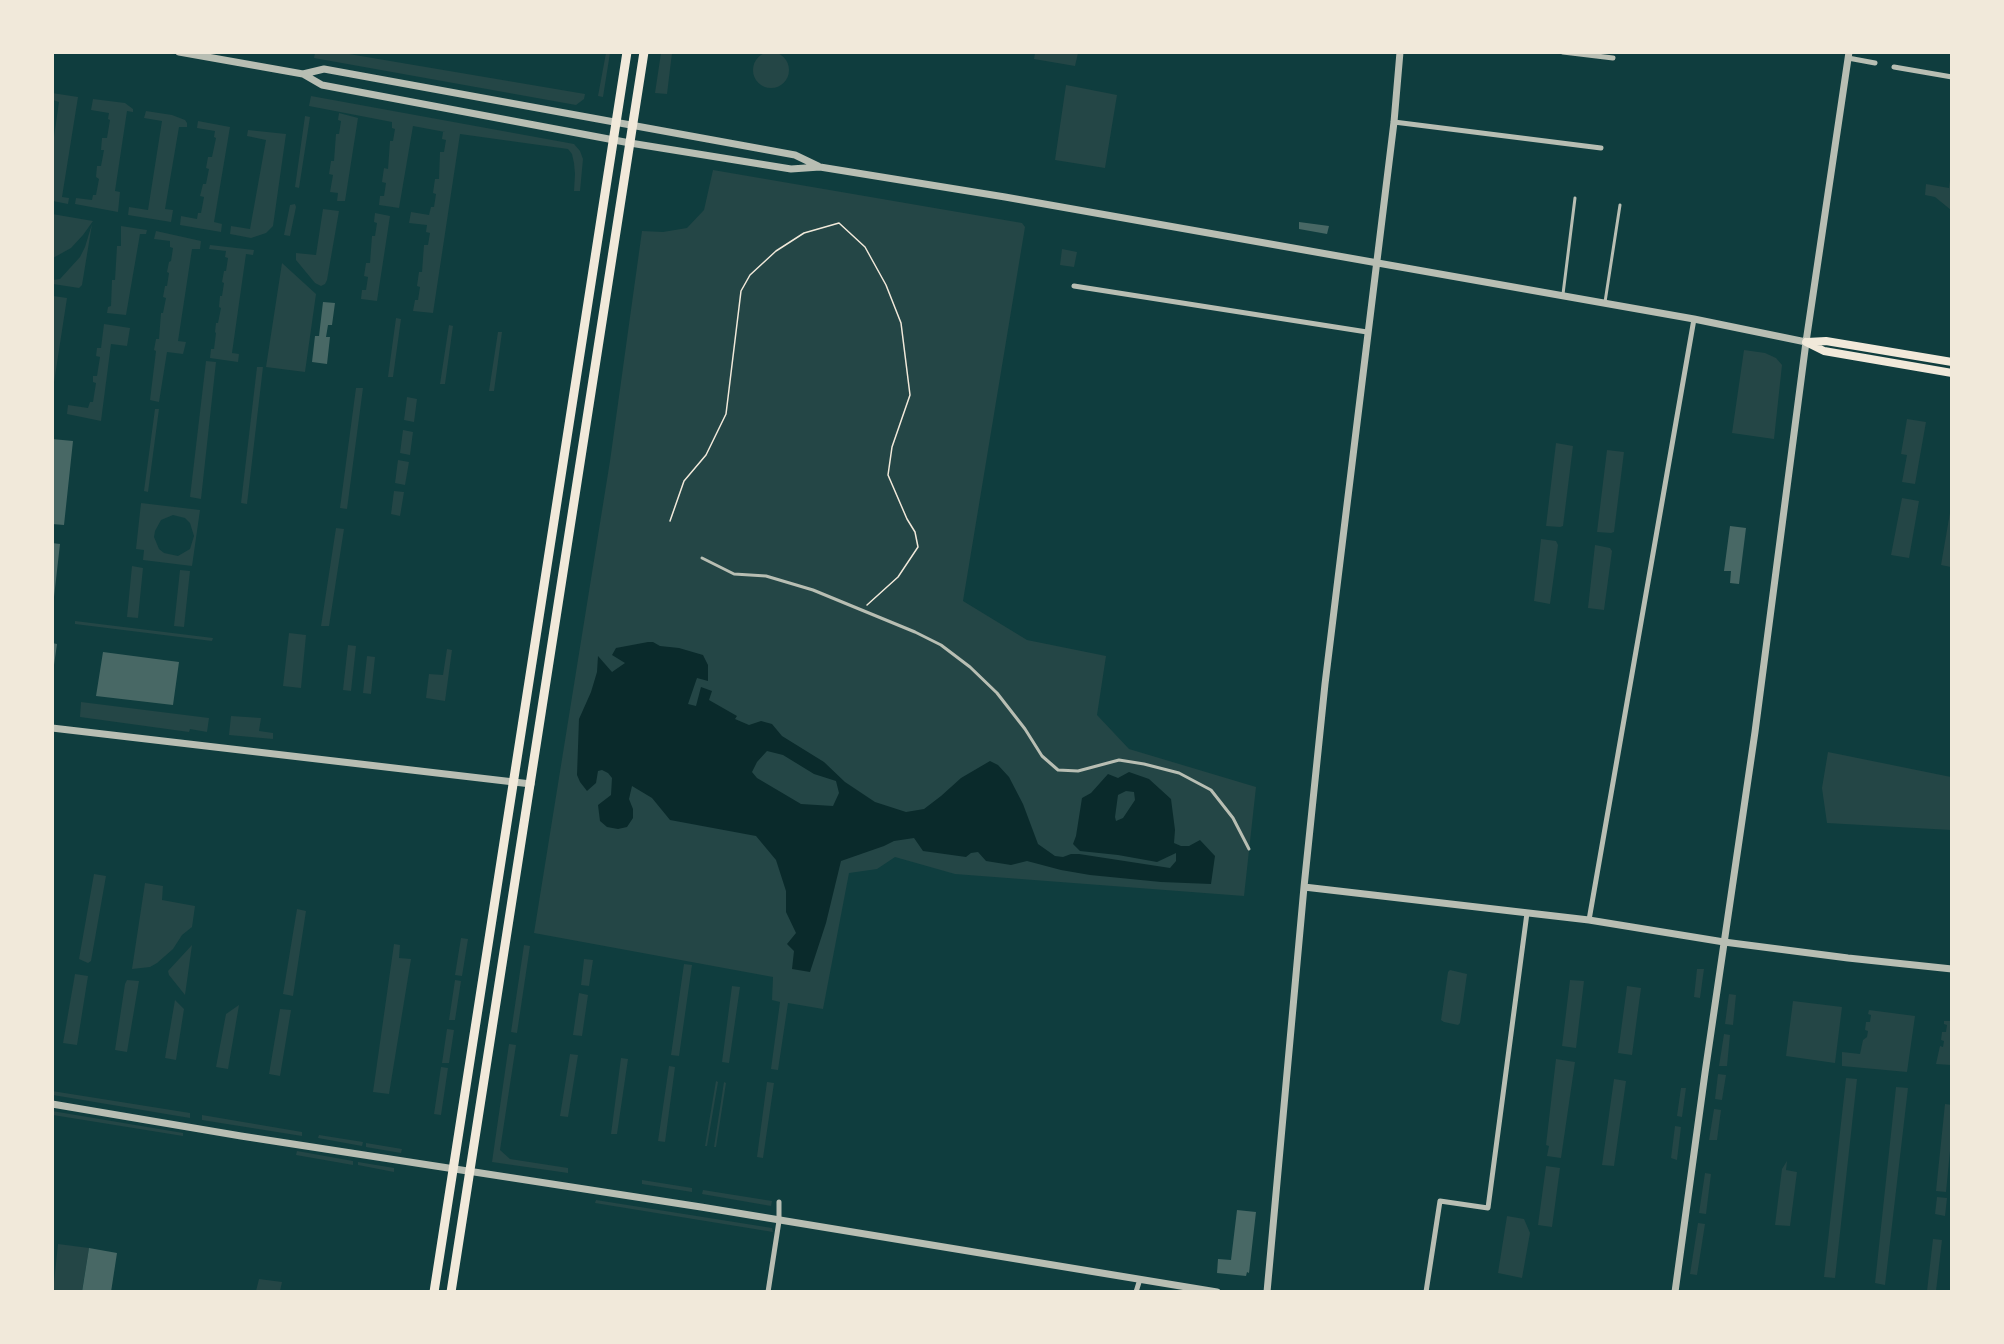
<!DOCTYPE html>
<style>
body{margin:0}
#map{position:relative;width:2004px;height:1344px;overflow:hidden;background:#0f3d3e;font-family:"Asap Condensed",sans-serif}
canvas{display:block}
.frame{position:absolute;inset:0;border:54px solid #f1e9da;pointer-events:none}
</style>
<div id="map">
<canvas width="2004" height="1344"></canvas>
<div class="frame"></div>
</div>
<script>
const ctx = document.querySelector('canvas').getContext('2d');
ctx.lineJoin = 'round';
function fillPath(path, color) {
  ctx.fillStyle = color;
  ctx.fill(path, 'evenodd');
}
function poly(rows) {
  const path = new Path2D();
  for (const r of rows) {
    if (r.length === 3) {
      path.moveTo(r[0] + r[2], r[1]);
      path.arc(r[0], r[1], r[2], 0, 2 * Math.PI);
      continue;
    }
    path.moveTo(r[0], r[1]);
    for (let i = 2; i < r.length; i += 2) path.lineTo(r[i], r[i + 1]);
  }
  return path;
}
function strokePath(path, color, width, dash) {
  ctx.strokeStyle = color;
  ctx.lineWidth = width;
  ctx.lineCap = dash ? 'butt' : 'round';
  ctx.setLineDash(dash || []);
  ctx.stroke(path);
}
const green = poly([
 [771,70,18],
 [315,53,343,53,585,94,584,99,576,105,314,58],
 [606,53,610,53,603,97,598,96],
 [661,53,672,53,667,94,655,93],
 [1035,53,1035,52,1078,53,1075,66,1034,59],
 [1066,85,1117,95,1105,168,1055,160],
 [52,93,78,97,62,197,69,198,68,204,53,201,53,144,59,102,53,100],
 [311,96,574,144,580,151,583,159,580,191,574,191,575,174,574,163,572,154,568,149,460,134,433,313,413,311,415,300,418,300,420,287,417,286,419,272,422,272,424,245,428,245,430,233,426,232,427,225,409,223,411,212,429,215,431,207,434,207,436,194,433,193,435,179,439,179,440,152,444,152,446,140,442,139,443,132,445,132,413,126,399,208,379,205,380,196,384,196,386,183,382,182,384,168,388,169,390,141,393,141,395,129,392,128,392,122,309,106],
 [93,99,125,103,133,109,133,112,127,111,115,191,120,192,118,212,75,204,76,198,92,200,93,195,96,195,99,179,96,177,97,166,101,166,104,150,101,150,102,138,107,138,110,120,108,119,109,113,91,110],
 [146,111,172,115,185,120,187,123,187,127,179,127,165,209,173,210,171,222,128,215,129,207,148,210,162,121,144,118],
 [339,113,358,118,345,201,337,201,338,193,330,192,333,175,329,174,331,161,334,161,336,134,339,134,341,121,338,120],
 [305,116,310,117,299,188,295,187],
 [198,121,230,127,214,222,222,224,221,232,180,225,181,216,197,219,198,213,201,213,204,197,200,196,203,184,206,184,209,169,206,168,208,157,212,157,216,138,214,137,215,131,197,128],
 [248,130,286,134,273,226,266,233,251,238,230,234,231,226,250,229,266,140,247,136],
 [713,170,1022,223,1025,227,963,601,1027,640,1106,656,1097,715,1129,749,1256,787,1244,896,955,874,895,857,877,869,849,873,823,1009,788,1003,778,1070,771,1069,780,1002,772,1000,773,977,534,933,610,461,642,231,663,232,687,228,704,210],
 [1951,173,1951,210,1935,197,1925,195,1926,184,1949,188],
 [295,204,296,207,290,236,284,235,290,205],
 [323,209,339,211,327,280,325,284,321,286,315,283,296,260,296,253,316,255],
 [375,213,390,216,377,301,361,299,362,290,366,290,368,277,364,276,366,263,370,263,372,236,375,236,377,223,374,222],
 [52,214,93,221,83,235,71,248,53,258],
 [92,224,82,285,79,288,53,284,53,280,60,279,80,257,85,247],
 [121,226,147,230,146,234,140,234,126,315,107,313,108,307,111,306,112,280,115,280,117,246,121,246],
 [156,231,201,241,200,249,192,249,178,341,186,342,183,354,167,352,159,402,150,400,156,351,154,350,156,339,159,339,161,313,163,313,166,298,163,297,165,286,167,286,169,273,167,272,169,262,171,261,173,248,170,247,170,241,154,239],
 [210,245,254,250,253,255,246,254,232,353,239,354,238,362,210,358,211,349,214,349,216,333,215,332,216,323,218,323,221,308,219,307,220,296,222,296,224,283,222,282,224,271,226,271,228,258,225,257,226,251,209,249],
 [1062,249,1077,252,1074,267,1060,265],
 [282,263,316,294,305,372,266,367],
 [53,296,67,298,53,389],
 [396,318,401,319,393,377,388,377],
 [104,324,130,328,127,346,111,344,101,421,67,414,68,405,88,408,90,402,93,402,96,383,93,382,93,376,97,376,100,357,96,356,97,348,101,348],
 [449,325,453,326,445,384,440,384],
 [498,332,502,332,494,391,489,391],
 [1744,350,1765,353,1776,358,1782,365,1774,439,1732,433],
 [206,361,216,362,201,499,190,497],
 [257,367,263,367,247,504,241,503],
 [356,388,363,388,347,509,340,508],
 [407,397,417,399,414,422,404,420],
 [155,409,159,409,148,492,144,491],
 [1907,419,1926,422,1915,484,1902,482,1907,455,1901,454],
 [403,430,413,432,410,455,400,453],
 [1556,443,1573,446,1563,526,1560,527,1546,526],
 [1607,450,1624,452,1614,532,1611,533,1597,532],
 [398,460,409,462,405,485,395,483],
 [394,491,404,492,400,516,391,514],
 [1902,498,1919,501,1909,558,1891,555],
 [141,503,200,510,192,566,143,560,144,550,136,549],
 [173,515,185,518,190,523,194,536,190,549,178,556,164,553,159,549,154,537,155,531,161,520],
 [1951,507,1952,508,1951,567,1941,565],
 [336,528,344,529,329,626,321,626],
 [1541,539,1556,541,1558,545,1550,604,1534,601],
 [1595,545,1610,548,1612,551,1604,610,1588,608],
 [132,566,143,568,138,618,127,617],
 [180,570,190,571,184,627,174,626],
 [75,621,213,638,212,641,75,624],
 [289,633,306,635,301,688,283,686],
 [348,645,356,646,351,691,343,690],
 [447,649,452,650,445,701,426,698,429,674,443,675],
 [367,656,375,657,371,694,363,693],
 [81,702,209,718,207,732,190,729,189,732,80,717],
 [231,716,261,718,259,731,273,733,273,739,229,735],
 [1828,752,1951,777,1951,830,1827,823,1822,788],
 [94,874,106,876,91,961,88,963,79,959],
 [145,883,163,886,162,900,195,906,192,927,182,935,173,949,157,963,150,967,132,969],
 [297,909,306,911,293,996,283,994],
 [461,938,468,939,462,976,455,975],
 [394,944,400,945,399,958,411,959,389,1094,373,1092],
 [192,945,185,995,169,975,168,971],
 [524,945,530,946,517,1033,511,1032],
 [584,959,593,960,589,986,581,985],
 [684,964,692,965,679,1056,671,1055],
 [1697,969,1704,969,1700,998,1694,997],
 [1450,970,1467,974,1460,1023,1458,1025,1444,1022,1441,1020,1448,972],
 [75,974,88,976,77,1045,63,1043],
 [127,980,139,981,127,1052,115,1050,125,984],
 [455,980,461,981,455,1020,449,1020],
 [1570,980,1584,981,1576,1048,1562,1046],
 [732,986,740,987,729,1063,722,1062],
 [1627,986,1641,988,1632,1055,1618,1053],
 [579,993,588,995,582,1036,573,1035],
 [1729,994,1736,995,1733,1025,1725,1024],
 [175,1000,184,1009,176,1060,165,1058],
 [1793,1001,1842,1007,1835,1063,1786,1056],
 [239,1005,228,1069,216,1067,226,1014],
 [280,1009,291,1010,280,1076,269,1074],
 [1869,1010,1915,1016,1907,1072,1842,1066,1842,1052,1860,1054,1863,1040,1867,1037,1868,1031,1865,1030,1866,1022,1870,1022,1871,1015,1868,1014],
 [1944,1021,1951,1021,1951,1065,1936,1064,1940,1046,1943,1047,1944,1041,1941,1040,1942,1032,1946,1032,1947,1025,1944,1024],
 [447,1029,454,1030,449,1063,442,1063],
 [1724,1034,1730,1035,1727,1066,1719,1066],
 [509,1044,516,1045,500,1150,510,1159,568,1168,568,1173,492,1162],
 [570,1054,578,1055,568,1117,560,1116],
 [621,1058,628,1059,617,1134,611,1134],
 [1556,1059,1575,1062,1561,1158,1547,1156,1549,1146,1546,1145],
 [669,1066,675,1067,665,1142,658,1141],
 [441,1067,448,1068,441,1115,434,1114],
 [1718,1074,1726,1075,1722,1100,1715,1099],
 [1846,1078,1857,1079,1835,1278,1824,1277],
 [1614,1079,1626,1081,1614,1166,1602,1165],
 [716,1081,718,1082,707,1146,705,1146],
 [724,1082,726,1083,716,1147,714,1147],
 [767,1082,774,1083,763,1158,757,1157],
 [1896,1087,1908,1088,1885,1285,1875,1283],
 [1681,1088,1686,1088,1682,1117,1677,1116],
 [52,1091,190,1113,190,1118,53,1095],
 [1945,1104,1952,1105,1951,1141,1946,1192,1936,1191],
 [1714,1109,1721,1110,1717,1140,1709,1140],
 [52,1111,183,1133,183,1136,53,1115],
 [202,1115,302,1132,302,1136,202,1120],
 [1675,1126,1681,1127,1677,1160,1671,1158],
 [319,1135,363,1142,362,1146,318,1138],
 [366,1143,402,1149,401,1153,366,1147],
 [297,1151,353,1161,353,1165,296,1155],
 [1787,1161,1786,1170,1797,1172,1790,1226,1775,1225,1782,1169],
 [358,1162,394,1168,394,1172,358,1165],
 [1546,1166,1560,1168,1552,1227,1538,1225],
 [1705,1173,1711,1174,1706,1214,1699,1213],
 [642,1180,692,1188,692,1192,642,1184],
 [703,1190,772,1201,771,1206,702,1194],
 [1937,1197,1947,1198,1945,1216,1935,1214],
 [596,1200,772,1228,773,1232,595,1203],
 [1507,1216,1524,1219,1530,1233,1522,1278,1498,1273],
 [1698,1223,1705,1224,1697,1275,1690,1274],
 [1933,1239,1942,1240,1936,1291,1927,1291],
 [58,1244,89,1248,82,1291,53,1292],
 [259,1279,282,1282,280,1291,256,1291]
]);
const water = poly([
 [648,642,653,642,660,646,679,648,703,655,708,665,708,681,697,678,688,704,696,706,701,687,712,691,709,700,737,716,735,719,749,725,761,721,772,724,782,736,824,762,845,782,875,802,906,812,924,809,941,796,961,778,990,761,998,765,1009,777,1023,804,1038,844,1055,856,1063,857,1071,854,1079,854,1170,868,1176,861,1176,853,1157,862,1118,855,1080,851,1073,844,1076,836,1082,798,1091,793,1108,774,1118,778,1129,772,1149,779,1171,799,1175,830,1174,843,1181,846,1189,846,1200,840,1215,856,1211,884,1161,882,1090,875,1061,870,1027,861,1011,865,986,861,978,852,971,853,966,857,923,851,914,838,894,841,884,846,841,861,826,923,810,972,792,969,794,951,787,944,796,933,786,912,786,891,776,860,756,836,670,820,652,798,632,786,629,799,633,809,633,818,627,827,618,829,607,827,600,821,598,805,611,795,612,778,608,773,602,770,598,771,596,783,587,791,580,782,577,775,579,719,591,692,597,672,598,656,612,672,625,663,612,655,616,648],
 [767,751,783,755,814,774,836,781,839,793,833,806,801,804,757,778,752,772,757,762],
 [1126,791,1134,792,1135,800,1123,818,1116,821,1115,817,1118,795]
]);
const building = poly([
 [1299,222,1329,226,1327,234,1299,229],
 [323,302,335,303,332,325,328,325,326,337,330,337,327,364,312,362,315,336,319,336],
 [52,439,73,441,64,525,52,524],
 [1730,526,1746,528,1739,584,1730,583,1731,571,1724,571],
 [52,543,60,544,54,597,52,597],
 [52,643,57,644,54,665,52,664],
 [103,652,179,662,173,705,96,696],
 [1237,1210,1256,1212,1249,1273,1247,1272,1246,1276,1217,1273,1218,1259,1231,1260],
 [89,1248,117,1253,111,1292,82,1292]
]);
const path = poly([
 [670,521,684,481,706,455,726,414,741,291,750,275,776,251,804,233,839,223,865,247,886,285,901,323,910,395,892,447,888,475,907,519,915,532,918,547,898,577,867,605]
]);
const service = poly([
 [1563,294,1575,198],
 [1605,302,1620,205],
 [702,558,734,574,766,576,813,590,915,632,941,645,970,667,997,693,1025,729,1042,756,1058,770,1078,771,1119,760,1144,764,1179,773,1211,790,1233,818,1249,849]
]);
const minor = poly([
 [1563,52,1613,58],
 [1848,58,1875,63],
 [1894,67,1952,77],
 [1394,122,1601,148],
 [1074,286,1367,332],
 [1589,920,1694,319],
 [768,1292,779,1221,779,1202],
 [1136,1292,1140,1279],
 [1426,1292,1440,1201,1488,1208,1527,913]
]);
const tertiary = poly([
 [179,52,303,74,322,85,630,143,791,169,820,167,1005,197,1694,319,1806,342],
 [303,74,324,69,795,155,818,166],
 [52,728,531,784],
 [1304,887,1589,920,1724,942,1848,958,1952,969],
 [52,1104,241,1136,701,1207,1217,1292],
 [1267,1292,1304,887,1325,684,1394,122,1400,52],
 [1675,1292,1705,1073,1755,732,1806,342,1849,52]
]);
const secondary = poly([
 [1806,342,1824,351,1952,373],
 [1807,342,1826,341,1952,362]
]);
const primary = poly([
 [434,1292,627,52],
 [451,1292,644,52]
]);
fillPath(green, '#244646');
fillPath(water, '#0a2a2b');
fillPath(building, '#486865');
strokePath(path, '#f1e9da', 1.5);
strokePath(service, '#b8beb3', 3);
strokePath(minor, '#b8beb3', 5);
strokePath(tertiary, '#b8beb3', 7);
strokePath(secondary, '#f1e9da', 8);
strokePath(primary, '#f1e9da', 9);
</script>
